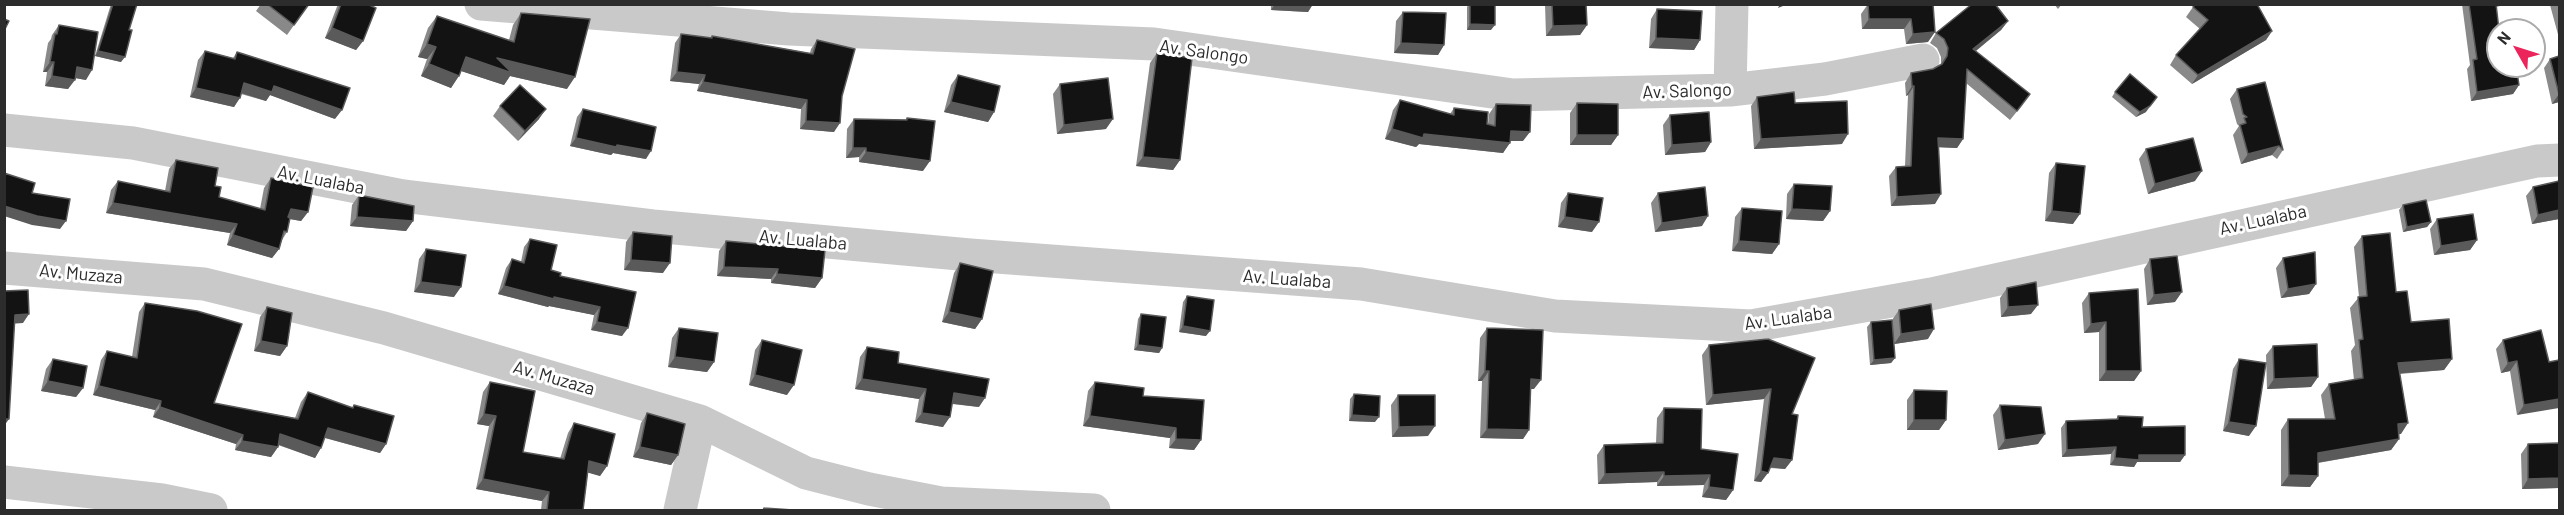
<!DOCTYPE html>
<style>
body{margin:0}
#map{position:relative;width:2564px;height:515px;overflow:hidden;background:#fff;font-family:Barlow,sans-serif}
canvas{display:block}
.frame{position:absolute;inset:0;border:6px solid #2c2c2c;pointer-events:none}
.north{position:absolute;left:2486px;top:18px;width:60px;height:60px;box-sizing:border-box;background:#fff;border:2px solid #ababab;border-radius:50%;rotate:309deg;font-size:16px;font-weight:700;line-height:24px;text-align:center;color:#2c2c2c}
.north::after{content:'';display:block;margin:auto;width:21px;height:27px;background:#eb255b;clip-path:polygon(50% 0,100% 100%,50% 72%,0 100%)}
</style>
<div id="map">
<canvas width="2564" height="515"></canvas>
<div class="frame"></div>
<div class="north">N</div>
</div>
<script>
const ctx = document.querySelector('canvas').getContext('2d');
ctx.lineJoin = 'round';
function poly(rows) {
  const path = new Path2D();
  for (const r of rows) {
    path.moveTo(r[0], r[1]);
    for (let i = 2; i < r.length; i += 2) path.lineTo(r[i], r[i + 1]);
  }
  return path;
}
function strokePath(path, color, width, dash) {
  ctx.strokeStyle = color;
  ctx.lineWidth = width;
  ctx.lineCap = dash ? 'butt' : 'round';
  ctx.setLineDash(dash || []);
  ctx.stroke(path);
}
function fillPath(path, color) {
  ctx.fillStyle = color;
  ctx.fill(path, 'evenodd');
}
function write(font, color, halo, rows, align = 'center') {
  ctx.font = font + ' Barlow,sans-serif';
  ctx.lineWidth = 6;
  ctx.setLineDash([]);
  ctx.textBaseline = 'middle';
  ctx.strokeStyle = halo;
  ctx.fillStyle = color;
  for (const [text, x, y, turn = 0] of rows) {
    ctx.save();
    ctx.translate(x, y);
    ctx.rotate((+turn || 0) * Math.PI / 180);
    ctx.textAlign = isNaN(turn) ? turn : align;
    if (halo) ctx.strokeText(text, 0, 0);
    ctx.fillText(text, 0, 0);
    ctx.restore();
  }
}
const minor = poly([
 [481,4,789,29,1154,44,1513,95,1730,90,1825,79,1923,60],
 [1730,90,1732,4],
 [4,130,133,143,403,196,653,226,970,255,1361,284,1555,316,1751,326,1931,294,2537,161,2560,160],
 [4,268,204,284,384,328,700,421,806,473,869,489,941,503,1094,510],
 [4,482,162,500,211,510],
 [680,510,700,421]
]);
const wall = poly([
 [111,4,137,4,129,30,121,62,95,56],
 [261,4,309,4,287,35,256,11],
 [338,4,367,4,363,41,356,50,325,38],
 [1271,4,1313,4,1308,12,1271,10],
 [1469,4,1470,4,1491,30,1467,30,1467,7],
 [1545,4,1586,4,1587,25,1580,35,1546,36],
 [1868,4,1933,4,1928,42,1906,44,1904,29,1862,29,1861,14],
 [2054,4,2062,4,2058,9],
 [2462,4,2508,4,2496,7,2498,66,2519,85,2513,94,2471,101,2467,69,2470,65],
 [2551,4,2559,4,2559,38,2550,5],
 [2193,7,2272,31,2266,40,2192,84,2170,65,2176,55,2200,29,2186,17],
 [1657,9,1700,40,1694,50,1649,48,1651,19],
 [1403,12,1444,45,1438,55,1394,53,1396,21],
 [521,13,567,89,510,76,504,85,461,71,451,88,421,76,427,59,418,57,428,28,437,16,509,40,513,25],
 [2008,21,2001,30,1976,51,2023,104,2010,120,1966,83,1963,139,1957,148,1939,147,1935,204,1891,206,1889,176,1896,167,1905,166,1908,95,1906,96,1905,83,1911,73,1933,69,1941,65,1941,57,1937,48,1930,43,1936,33],
 [59,25,86,80,75,78,68,89,45,86,47,72,43,72,48,43,51,39,52,35],
 [681,34,711,38,712,36,810,53,811,49,817,40,842,96,834,132,800,129,801,109,697,91,699,84,670,81,675,43],
 [205,51,233,58,237,52,335,119,270,95,266,101,241,94,234,107,190,97,198,60],
 [1157,53,1180,160,1173,170,1136,166,1150,63],
 [2559,56,2559,102,2552,104,2544,68,2550,59],
 [958,75,994,112,988,122,944,112,951,85],
 [1060,84,1106,129,1057,134,1053,94],
 [2237,89,2283,150,2277,159,2272,155,2241,164,2233,135,2239,126,2237,124,2230,99],
 [2115,92,2146,112,2136,117,2112,97],
 [1757,97,1795,103,1842,144,1754,149,1751,106],
 [1400,100,1450,114,1454,108,1488,124,1489,114,1496,104,1523,141,1510,141,1503,153,1419,144,1416,147,1385,139,1393,110],
 [1577,103,1618,135,1611,145,1570,145,1570,113],
 [500,106,539,119,518,141,493,116],
 [583,109,646,159,613,153,611,155,570,146,577,117],
 [1670,115,1711,142,1705,152,1665,155,1663,125],
 [907,118,923,171,859,162,859,157,846,158,847,129,854,119,905,120],
 [2146,149,2195,181,2148,194,2139,159],
 [176,160,215,186,219,197,260,209,264,188,271,178,308,212,301,221,290,219,287,232,282,240,279,249,272,258,227,245,230,233,106,213,111,190,118,181,165,191,169,169],
 [2056,163,2073,224,2045,221,2049,173],
 [1794,184,1830,211,1823,221,1786,219,1787,194],
 [2533,187,2559,219,2532,224,2526,196],
 [1568,193,1592,232,1558,227,1561,203],
 [1658,193,1702,226,1655,232,1651,203],
 [359,195,413,221,406,231,350,226,352,205],
 [2403,205,2431,222,2427,227,2403,232,2399,210],
 [1742,208,1779,244,1772,254,1732,251,1735,217],
 [2437,219,2477,240,2470,250,2434,255,2430,229],
 [633,232,663,273,624,270,626,242],
 [2362,236,2396,292,2411,322,2452,359,2444,370,2400,374,2401,434,2398,434,2399,439,2391,450,2318,463,2318,476,2310,487,2281,486,2281,430,2288,419,2325,419,2321,395,2329,384,2354,380,2351,351,2355,345,2350,308,2359,297,2354,247],
 [530,239,551,270,560,276,636,292,622,336,591,330,594,315,549,306,548,307,498,294,506,268,512,259,521,262,524,247],
 [726,241,822,278,815,288,771,283,771,279,717,276,719,251],
 [426,249,454,297,414,292,419,259],
 [2283,258,2316,284,2309,294,2281,298,2276,268],
 [2150,259,2175,302,2147,305,2144,269],
 [960,263,982,319,975,329,942,322,954,273],
 [2007,288,2031,314,2001,317,2000,298],
 [2089,293,2141,371,2134,381,2099,381,2099,332,2084,333,2082,303],
 [1187,296,1206,336,1179,332,1183,302],
 [145,303,214,403,295,418,301,402,308,392,352,408,354,405,386,444,380,453,325,438,315,458,278,445,278,447,271,457,235,450,236,444,153,417,155,410,93,395,101,360,107,351,132,357,139,312],
 [267,307,287,346,280,356,254,351,260,317],
 [1899,310,1928,339,1894,344,1893,332,1895,358,1891,363,1870,365,1867,327,1871,322,1892,320],
 [1141,314,1162,348,1159,353,1134,350,1138,319],
 [679,328,714,362,707,372,668,367,672,338],
 [1487,328,1534,389,1531,389,1529,430,1523,439,1480,438,1482,381,1478,381,1480,338],
 [1768,339,1792,414,1792,460,1785,469,1770,468,1761,482,1754,481,1764,399,1706,405,1702,355,1709,345],
 [762,340,787,395,749,385,755,350],
 [2503,340,2549,362,2559,360,2517,415,2510,371,2501,373,2496,349],
 [2273,346,2318,377,2311,387,2267,389,2266,355],
 [867,347,898,363,979,407,952,404,943,427,915,422,919,399,855,389,860,357],
 [53,359,83,388,76,397,41,391,46,369],
 [2239,359,2249,436,2223,431,2233,369],
 [490,382,523,452,560,459,568,433,574,423,607,466,600,476,588,472,583,510,541,510,542,501,476,489,489,426,477,424,483,392],
 [1095,382,1143,396,1201,440,1194,450,1169,448,1170,438,1083,426,1088,391],
 [1914,390,1946,420,1939,430,1907,430,1907,400],
 [1354,394,1375,422,1349,421,1350,399],
 [1398,395,1428,436,1392,437,1391,405],
 [2000,405,2038,444,1998,450,1993,415],
 [1664,408,1701,449,1733,490,1726,500,1702,497,1704,485,1657,486,1657,482,1598,484,1597,455,1604,445,1656,443,1657,418],
 [647,413,678,455,671,465,633,457,641,423],
 [2118,416,2142,427,2185,455,2180,462,2137,462,2134,467,2110,465,2111,454,2062,457,2061,428,2066,421,2116,419],
 [2559,443,2559,488,2522,489,2521,454,2528,444]
]);
const shadedWall = poly([
 [1275,4,1313,4,1308,12,1271,10],
 [1780,4,1788,4,1778,8],
 [2491,4,2508,4,2489,8],
 [1869,19,1911,19,1904,29,1862,29],
 [2008,21,2001,30,1967,58,1973,49],
 [1470,24,1495,25,1491,30,1467,30],
 [1587,25,1580,35,1546,36,1553,26],
 [332,28,363,41,356,50,325,38],
 [2272,31,2266,40,2192,84,2198,75],
 [1935,32,1928,42,1906,44,1913,34],
 [1656,38,1700,40,1694,50,1649,48],
 [1401,43,1444,45,1438,55,1394,53],
 [427,44,436,47,427,59,418,57],
 [98,51,125,57,121,62,95,56],
 [466,57,497,58,575,77,567,89,510,76,504,85,458,70],
 [50,62,54,62,47,72,43,72],
 [429,64,459,76,451,88,421,76],
 [77,67,92,70,86,80,70,77],
 [677,72,705,75,699,84,670,81],
 [52,76,75,80,68,89,45,86],
 [703,82,807,100,801,109,697,91],
 [244,83,274,86,342,110,335,119,270,95,266,101,238,92],
 [2519,85,2513,94,2471,101,2477,92],
 [1912,86,1914,86,1908,95,1906,96],
 [196,88,240,98,234,107,190,97],
 [2559,94,2559,102,2552,104],
 [2157,97,2146,112,2136,117,2140,112],
 [951,102,994,112,988,122,944,112],
 [546,109,539,119,518,141,525,131],
 [1113,119,1106,129,1057,134,1064,125],
 [806,121,840,123,834,132,800,129],
 [1392,129,1510,143,1503,153,1419,144,1416,147,1385,139],
 [1511,131,1530,132,1523,141,1504,141],
 [1848,134,1842,144,1754,149,1761,139],
 [1577,135,1618,135,1611,145,1570,145],
 [576,138,617,145,651,151,646,159,613,153,611,155,570,146],
 [1938,138,1963,139,1957,148,1932,147],
 [1711,142,1705,152,1665,155,1672,145],
 [2279,146,2272,155,2241,164,2248,154],
 [853,148,866,148,859,157,846,158],
 [866,152,930,161,923,171,859,162],
 [1143,157,1180,160,1173,170,1136,166],
 [2202,171,2195,181,2148,194,2155,184],
 [1941,194,1935,204,1891,206,1897,197],
 [113,203,237,224,230,233,106,213],
 [4,206,66,221,60,229,32,225,4,216],
 [291,209,308,212,301,221,284,218],
 [1792,209,1830,211,1823,221,1786,219],
 [2559,210,2559,219,2532,224,2538,215],
 [2052,211,2080,214,2073,224,2045,221],
 [1708,216,1702,226,1655,232,1662,223],
 [357,217,413,221,406,231,350,226],
 [1565,217,1599,222,1592,232,1558,227],
 [2431,222,2427,227,2403,232,2407,227],
 [233,235,279,249,272,258,227,245],
 [2477,240,2470,250,2434,255,2441,246],
 [1739,241,1779,244,1772,254,1732,251],
 [631,260,670,263,663,273,624,270],
 [724,267,778,269,771,279,717,276],
 [777,274,822,278,815,288,771,283],
 [421,282,461,287,454,297,414,292],
 [2316,284,2309,294,2281,298,2288,289],
 [504,286,554,297,600,307,594,315,549,306,548,307,498,294],
 [2182,292,2175,302,2147,305,2154,295],
 [2038,305,2031,314,2001,317,2008,307],
 [949,312,982,319,975,329,942,322],
 [29,314,23,323,9,324,15,315],
 [597,322,628,328,622,336,591,330],
 [2106,322,2099,332,2084,333,2091,324],
 [1183,326,1210,331,1206,336,1179,332],
 [1934,329,1928,339,1894,344,1901,334],
 [261,341,287,346,280,356,254,351],
 [1138,345,1162,348,1159,353,1134,350],
 [675,357,714,362,707,372,668,367],
 [1895,358,1891,363,1870,365,1874,360],
 [2452,359,2444,370,2391,374,2398,363],
 [2517,361,2510,371,2501,373,2508,363],
 [1485,371,1489,371,1482,381,1478,381],
 [2106,371,2141,371,2134,381,2099,381],
 [755,375,794,385,787,395,749,385],
 [2318,377,2311,387,2267,389,2274,379],
 [862,379,926,389,919,399,855,389],
 [1531,379,1541,380,1534,389,1525,389],
 [48,381,83,388,76,397,41,391],
 [99,386,161,401,155,410,93,395],
 [1771,389,1764,399,1706,405,1713,395],
 [954,393,985,398,979,407,947,403],
 [2559,399,2559,408,2517,415,2524,405],
 [160,407,243,435,236,444,153,417],
 [922,413,950,417,943,427,915,422],
 [484,414,496,416,489,426,477,424],
 [1352,415,1379,417,1375,422,1349,421],
 [1090,416,1176,428,1170,438,1083,426],
 [4,419,9,419,4,426],
 [1914,420,1946,420,1939,430,1907,430],
 [2229,422,2256,426,2249,436,2223,431],
 [2408,423,2401,434,2390,435,2398,424],
 [1435,426,1428,436,1392,437,1399,427],
 [328,428,386,444,380,453,322,437],
 [1487,429,1529,430,1523,439,1480,438],
 [280,434,321,448,315,458,274,443],
 [2045,434,2038,444,1998,450,2005,440],
 [1176,439,1201,440,1194,450,1169,448],
 [2399,439,2391,450,2310,464,2318,453],
 [242,441,278,447,271,457,235,450],
 [640,447,678,455,671,465,633,457],
 [2116,447,2111,454,2062,457,2067,450],
 [2139,455,2185,455,2180,462,2137,462,2134,467,2110,465,2115,458],
 [1774,458,1792,460,1785,469,1767,467],
 [589,461,607,466,600,476,582,471],
 [1761,471,1768,473,1761,482,1754,481],
 [1664,472,1657,482,1598,484,1605,474],
 [1710,475,1704,485,1657,486,1664,476],
 [2289,475,2318,476,2310,487,2281,486],
 [2559,478,2559,488,2522,489,2528,479],
 [483,479,549,492,542,501,476,489],
 [1709,487,1733,490,1726,500,1702,497]
]);
const building = poly([
 [113,4,137,4,129,30,132,30,125,57,98,51,113,4],
 [267,4,309,4,294,25,267,4],
 [341,4,367,4,376,8,363,41,332,28,341,4],
 [1470,4,1495,4,1495,25,1470,24,1470,4],
 [1552,4,1586,4,1587,25,1553,26,1552,4],
 [1868,4,1933,4,1935,32,1913,34,1911,19,1869,19,1868,4],
 [1972,4,1995,4,2008,21,1973,49,2030,94,2017,111,1967,69,1963,139,1938,138,1941,194,1897,197,1896,167,1911,166,1914,86,1912,86,1911,73,1933,69,1942,64,1947,56,1948,48,1944,39,1936,33,1972,4],
 [2195,4,2257,4,2272,31,2198,75,2176,55,2208,20,2193,7,2195,4],
 [2469,4,2496,4,2499,30,2498,66,2516,66,2519,85,2477,92,2473,60,2477,59,2469,4],
 [1657,9,1702,11,1700,40,1656,38,1657,9],
 [1403,12,1446,13,1444,45,1401,43,1403,12],
 [521,13,590,19,575,77,497,58,512,73,466,57,459,76,429,64,436,47,427,44,437,16,514,42,521,13],
 [4,19,9,21,4,31,4,19],
 [59,25,98,32,92,70,77,67,75,80,52,76,54,62,50,62,55,34,57,34,59,25],
 [681,34,712,38,712,36,813,54,817,40,855,49,842,96,840,123,806,121,807,100,703,82,705,75,677,72,681,34],
 [205,51,235,59,237,52,350,88,342,110,274,86,272,92,244,83,240,98,196,88,205,51],
 [1157,53,1192,58,1180,160,1143,157,1157,53],
 [2559,56,2559,94,2550,59,2559,56],
 [2130,74,2157,97,2150,106,2140,112,2115,92,2130,74],
 [958,75,1000,86,994,112,951,102,958,75],
 [1108,78,1113,119,1064,125,1060,84,1108,78],
 [2265,82,2283,150,2279,146,2248,154,2240,125,2246,123,2244,118,2247,117,2243,114,2237,89,2265,82],
 [520,85,546,109,525,131,500,106,520,85],
 [1794,92,1795,103,1847,101,1848,134,1761,139,1757,97,1794,92],
 [1400,100,1454,115,1454,108,1488,112,1487,124,1495,126,1496,104,1531,105,1530,132,1511,131,1510,143,1424,134,1423,138,1392,129,1400,100],
 [1577,103,1618,104,1618,135,1577,135,1577,103],
 [583,109,656,127,651,151,617,145,616,147,576,138,583,109],
 [1709,112,1711,142,1672,145,1670,115,1709,112],
 [907,118,935,121,930,161,866,152,866,148,853,148,854,119,907,120,907,118],
 [2193,138,2202,171,2155,184,2146,149,2193,138],
 [176,160,218,168,215,186,221,187,219,197,265,210,271,178,313,187,308,212,291,209,288,217,290,218,287,232,284,231,279,249,233,235,237,224,113,203,118,181,170,192,176,160],
 [2056,163,2085,166,2080,214,2052,211,2056,163],
 [4,173,35,183,32,193,70,199,66,221,37,216,4,206,4,173],
 [2559,181,2559,210,2538,215,2533,187,2559,181],
 [1794,184,1832,186,1830,211,1792,209,1794,184],
 [1705,187,1708,216,1662,223,1658,193,1705,187],
 [1568,193,1603,198,1599,222,1565,217,1568,193],
 [359,195,414,206,413,221,357,217,359,195],
 [2426,200,2431,222,2407,227,2403,205,2426,200],
 [1742,208,1782,211,1779,244,1739,241,1742,208],
 [2473,214,2477,240,2441,246,2437,219,2473,214],
 [633,232,672,236,670,263,631,260,633,232],
 [2390,233,2396,292,2407,291,2411,322,2449,319,2452,359,2398,363,2408,423,2398,424,2399,439,2318,453,2318,476,2289,475,2288,419,2335,419,2329,384,2363,378,2359,340,2363,339,2358,297,2367,296,2362,236,2390,233],
 [530,239,557,245,551,270,561,273,560,276,636,292,628,328,597,322,600,307,554,297,554,299,504,286,512,259,524,263,530,239],
 [726,241,825,250,822,278,777,274,778,269,724,267,726,241],
 [426,249,466,255,461,287,421,282,426,249],
 [2315,252,2316,284,2288,289,2283,258,2315,252],
 [2177,256,2182,292,2154,295,2150,259,2177,256],
 [960,263,993,271,982,319,949,312,960,263],
 [2036,282,2038,305,2008,307,2007,288,2036,282],
 [2138,289,2141,371,2106,371,2106,322,2091,324,2089,293,2138,289],
 [28,290,29,314,15,315,9,419,4,419,4,291,28,290],
 [1187,296,1214,300,1210,331,1183,326,1187,296],
 [145,303,197,311,242,324,214,403,298,419,308,392,353,408,354,405,394,416,386,444,328,428,321,448,280,434,278,447,242,441,243,435,160,407,161,401,99,386,107,351,137,358,145,303],
 [1931,304,1934,329,1901,334,1899,310,1931,304],
 [267,307,292,313,287,346,261,341,267,307],
 [1141,314,1166,317,1162,348,1138,345,1141,314],
 [1892,320,1895,358,1874,360,1871,322,1892,320],
 [679,328,718,333,714,362,675,357,679,328],
 [1487,328,1543,330,1541,380,1531,379,1529,430,1487,429,1489,371,1485,371,1487,328],
 [2541,330,2549,362,2559,360,2559,399,2524,405,2517,361,2508,363,2503,340,2541,330],
 [1768,339,1815,358,1792,414,1798,415,1792,460,1774,458,1768,473,1761,471,1771,389,1713,395,1709,345,1768,339],
 [762,340,802,350,794,385,755,375,762,340],
 [2317,344,2318,377,2274,379,2273,346,2317,344],
 [867,347,899,352,898,363,989,379,985,398,954,393,950,417,922,413,926,389,862,379,867,347],
 [53,359,87,366,83,388,48,381,53,359],
 [2239,359,2266,363,2256,426,2229,422,2239,359],
 [490,382,535,391,523,452,564,459,574,423,615,434,607,466,589,461,583,510,547,510,549,492,483,479,496,416,484,414,490,382],
 [1095,382,1144,388,1143,396,1204,400,1201,440,1176,439,1176,428,1090,416,1095,382],
 [1914,390,1947,391,1946,420,1914,420,1914,390],
 [1354,394,1380,396,1379,417,1352,415,1354,394],
 [1398,395,1435,395,1435,426,1399,427,1398,395],
 [2000,405,2041,407,2045,434,2005,440,2000,405],
 [1664,408,1702,409,1701,449,1738,454,1733,490,1709,487,1710,475,1664,476,1664,472,1605,474,1604,445,1663,443,1664,408],
 [647,413,685,424,678,455,640,447,647,413],
 [2118,416,2143,417,2142,427,2185,426,2185,455,2139,455,2139,460,2115,458,2116,447,2067,450,2066,421,2118,419,2118,416],
 [2559,443,2559,478,2528,479,2528,444,2559,443],
 [764,508,793,510,763,510,764,508]
]);
const streetNames = [
 ["Av. Salongo",1204,52,8],
 ["Av. Salongo",1687,91,-2],
 ["Av. Lualaba",321,180,11],
 ["Av. Lualaba",2263,220,-12],
 ["Av. Lualaba",803,240,5],
 ["Av. Muzaza",81,274,5],
 ["Av. Lualaba",1287,279,4],
 ["Av. Lualaba",1788,318,-8],
 ["Av. Muzaza",554,378,16]
];
strokePath(minor, '#c9c9c9', 33);
fillPath(wall, '#898989');
fillPath(shadedWall, '#5a5a5a');
fillPath(building, '#131313');
strokePath(building, '#5a5a5a', 1.5);
write('18px', '#2c2c2c', '#fff', streetNames);
</script>
